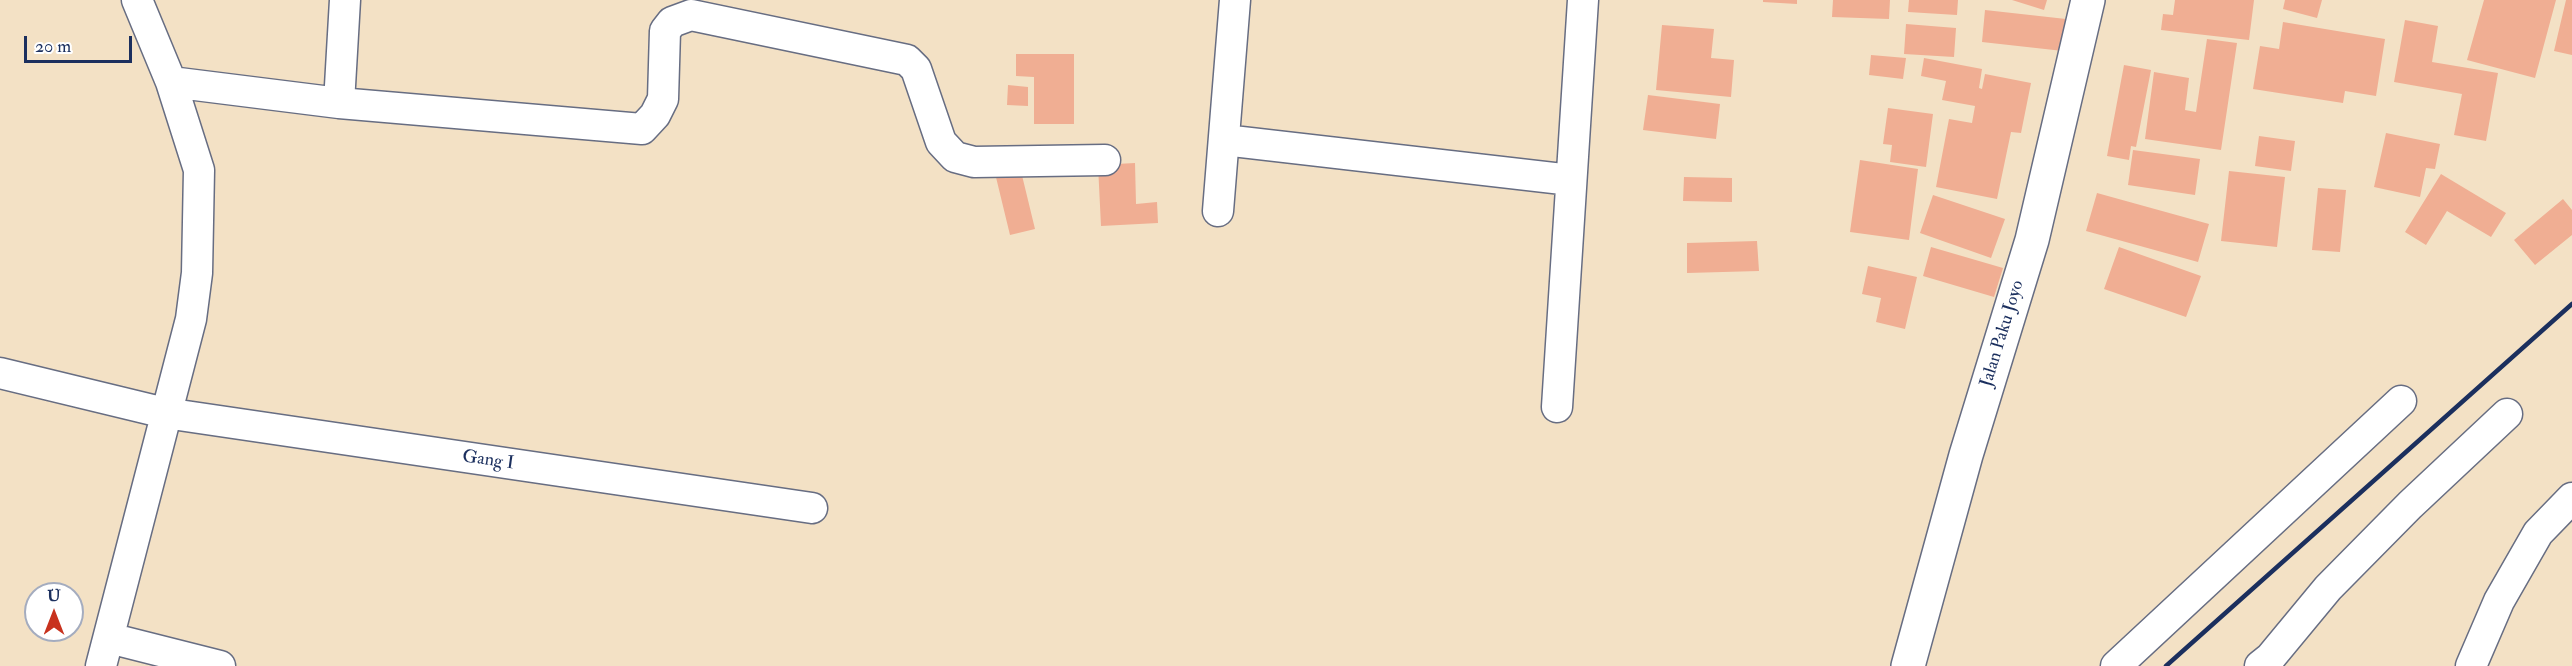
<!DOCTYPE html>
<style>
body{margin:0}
#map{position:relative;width:2572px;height:666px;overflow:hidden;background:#f3e1c5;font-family:"IM FELL Double Pica",serif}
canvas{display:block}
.north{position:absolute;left:24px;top:582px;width:60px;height:60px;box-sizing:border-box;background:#fff;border:2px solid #a4acbf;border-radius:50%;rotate:0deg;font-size:16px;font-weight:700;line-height:24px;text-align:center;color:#1b2f5e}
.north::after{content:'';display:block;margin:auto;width:21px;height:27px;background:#c8321e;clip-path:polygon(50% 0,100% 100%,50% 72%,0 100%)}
.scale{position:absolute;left:24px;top:36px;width:108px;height:27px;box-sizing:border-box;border:3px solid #1b2f5e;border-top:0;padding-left:8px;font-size:18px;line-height:21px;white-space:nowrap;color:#1b2f5e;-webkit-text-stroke:4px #fff;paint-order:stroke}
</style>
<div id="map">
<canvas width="2572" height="666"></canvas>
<div class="north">U</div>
<div class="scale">20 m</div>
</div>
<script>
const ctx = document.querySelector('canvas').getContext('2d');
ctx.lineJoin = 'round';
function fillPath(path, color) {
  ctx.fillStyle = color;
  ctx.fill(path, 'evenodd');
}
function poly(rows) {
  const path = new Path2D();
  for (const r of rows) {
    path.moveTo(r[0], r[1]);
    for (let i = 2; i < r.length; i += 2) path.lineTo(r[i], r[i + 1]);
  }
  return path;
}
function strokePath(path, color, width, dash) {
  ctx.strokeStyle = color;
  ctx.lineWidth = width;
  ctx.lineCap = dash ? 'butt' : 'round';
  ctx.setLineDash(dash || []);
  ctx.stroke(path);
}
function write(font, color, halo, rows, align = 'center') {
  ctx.font = font + ' "IM FELL Double Pica",serif';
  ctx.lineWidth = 4.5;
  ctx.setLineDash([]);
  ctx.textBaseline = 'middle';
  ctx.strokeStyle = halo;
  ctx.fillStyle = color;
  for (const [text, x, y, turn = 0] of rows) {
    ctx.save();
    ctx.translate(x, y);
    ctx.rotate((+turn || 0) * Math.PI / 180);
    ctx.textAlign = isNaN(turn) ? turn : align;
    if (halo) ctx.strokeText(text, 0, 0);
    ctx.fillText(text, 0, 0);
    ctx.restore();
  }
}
const building = poly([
 [1763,0,1797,0,1797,4,1763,2],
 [1833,0,1890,0,1889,19,1832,17],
 [1909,0,1958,0,1957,15,1908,12],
 [2012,0,2047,0,2044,10],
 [2175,0,2254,0,2249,40,2161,30,2163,14,2173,15],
 [2285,0,2322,0,2317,18,2283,9],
 [2484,0,2556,0,2535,78,2467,60],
 [2566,0,2572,0,2572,55,2554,51],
 [1985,10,2066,19,2063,51,1982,42],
 [2405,20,2438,26,2432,62,2498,73,2486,141,2454,135,2462,94,2394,82],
 [2283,22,2385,39,2376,96,2345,91,2343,103,2253,89,2260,46,2279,49],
 [1906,24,1956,28,1954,57,1904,54],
 [1662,25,1714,29,1711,58,1734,60,1731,97,1656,90],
 [2207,39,2237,43,2221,150,2145,139,2154,72,2189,78,2185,110,2196,112],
 [1016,54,1074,54,1074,124,1034,124,1034,77,1016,76],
 [1871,55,1906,58,1903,79,1869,75],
 [1924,58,1982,69,1979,88,1982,89,1985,74,2031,83,2021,133,2011,132,1997,199,1936,187,1949,119,1972,123,1975,106,1942,100,1946,81,1921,76],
 [2124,65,2151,70,2136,147,2131,146,2129,160,2107,156],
 [1008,85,1028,87,1028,106,1007,105],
 [1648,95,1720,104,1716,139,1643,130],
 [1888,108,1933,114,1926,167,1890,162,1892,145,1883,144],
 [2386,133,2440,144,2435,169,2426,168,2420,197,2374,187],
 [2259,136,2295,141,2291,171,2255,166],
 [2133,150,2200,159,2195,195,2128,185],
 [1860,160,1918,169,1909,240,1850,232],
 [1019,163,1035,229,1010,235,994,169],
 [1135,163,1136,204,1157,202,1158,223,1101,226,1098,165],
 [2229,171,2285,177,2277,247,2221,241],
 [2441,174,2506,213,2491,237,2447,211,2426,245,2405,232],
 [1684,177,1732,178,1732,202,1683,201],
 [2318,188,2346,190,2340,252,2312,250],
 [2097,193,2209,224,2198,262,2086,231],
 [1933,195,2005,219,1991,258,1920,233],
 [2563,199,2572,210,2572,235,2535,265,2514,240],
 [1757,241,1759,271,1687,273,1687,243],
 [1931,247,2003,268,1994,297,1923,276],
 [2119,247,2201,276,2186,317,2104,289],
 [1868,266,1917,277,1905,329,1876,322,1881,298,1862,294]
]);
const minor = poly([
 [171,82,339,103,642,129,655,115,663,99,665,31,672,22,691,15,907,60,916,69,941,142,955,157,974,162,1105,160],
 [339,103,345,0],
 [1224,140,1571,180],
 [1218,211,1235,0],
 [0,373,165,413,812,508],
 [1557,407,1583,0],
 [109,638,220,666],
 [101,666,191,319,197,273,199,170,171,82,137,0],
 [2116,666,2401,401],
 [2260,666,2270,658,2328,588,2410,505,2507,414],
 [2471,666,2499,601,2538,533,2572,498]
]);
const tertiary = poly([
 [1908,666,1966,455,2032,240,2088,0]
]);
const rail = poly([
 [2166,666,2572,304]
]);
const streetNames = [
 ["Jalan Paku Joyo",2003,334,-73],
 ["Gang I",488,461,8]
];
fillPath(building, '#f0ae93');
strokePath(minor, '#676d82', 33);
strokePath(tertiary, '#676d82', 36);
strokePath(minor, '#fff', 30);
strokePath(tertiary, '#fff', 33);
strokePath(rail, '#1b2f5e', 4.5);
write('18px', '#1b2f5e', '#fff', streetNames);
</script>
